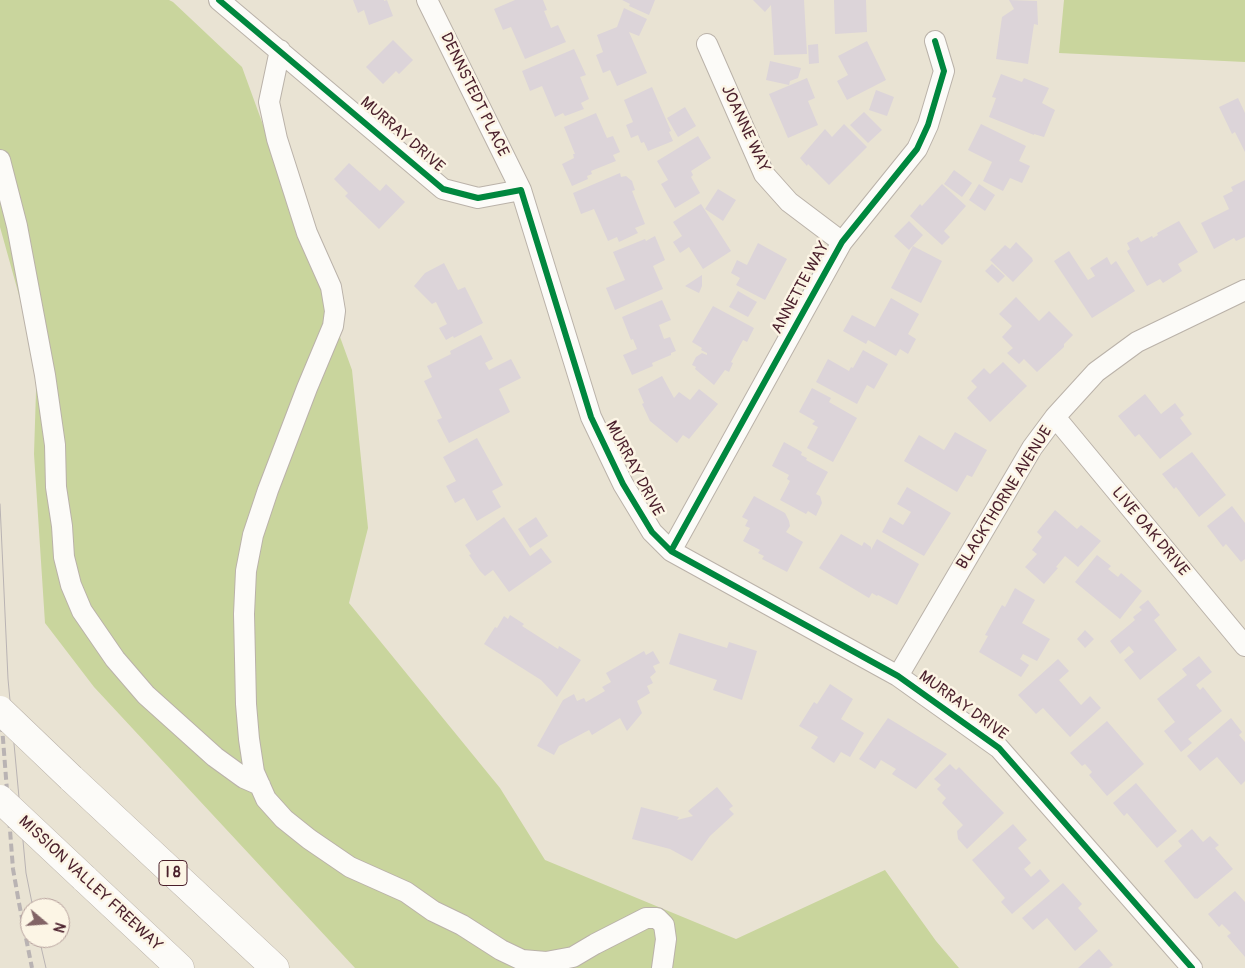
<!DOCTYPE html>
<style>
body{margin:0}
#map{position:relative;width:1245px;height:968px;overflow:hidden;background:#e9e3d3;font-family:Pangolin,sans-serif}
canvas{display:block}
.north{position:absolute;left:20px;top:898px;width:50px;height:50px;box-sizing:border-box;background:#fcf5e5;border:1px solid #b59f9b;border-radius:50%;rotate:108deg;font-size:14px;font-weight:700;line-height:20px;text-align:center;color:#4a1f2b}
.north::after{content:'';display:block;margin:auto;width:18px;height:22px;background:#826466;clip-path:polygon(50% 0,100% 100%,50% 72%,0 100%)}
</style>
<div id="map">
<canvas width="1245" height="968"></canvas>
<div class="north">N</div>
</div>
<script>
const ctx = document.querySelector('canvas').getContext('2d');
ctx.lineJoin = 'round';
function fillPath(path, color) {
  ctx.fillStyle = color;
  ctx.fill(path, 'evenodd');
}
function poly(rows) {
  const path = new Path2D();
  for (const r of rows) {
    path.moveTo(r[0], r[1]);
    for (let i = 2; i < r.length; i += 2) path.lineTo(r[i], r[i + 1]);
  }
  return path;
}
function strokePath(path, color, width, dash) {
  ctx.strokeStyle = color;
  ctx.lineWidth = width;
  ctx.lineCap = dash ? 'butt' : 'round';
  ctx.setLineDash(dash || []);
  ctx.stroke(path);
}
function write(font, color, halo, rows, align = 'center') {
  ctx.font = font + ' Pangolin,sans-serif';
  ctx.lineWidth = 5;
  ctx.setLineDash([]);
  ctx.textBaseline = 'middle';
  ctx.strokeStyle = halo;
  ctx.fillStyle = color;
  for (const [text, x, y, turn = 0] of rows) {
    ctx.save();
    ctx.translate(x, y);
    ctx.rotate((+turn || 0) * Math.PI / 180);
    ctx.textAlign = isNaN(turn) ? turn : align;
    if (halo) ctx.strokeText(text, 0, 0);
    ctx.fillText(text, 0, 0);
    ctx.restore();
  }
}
const green = poly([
 [0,0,169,0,173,2,242,67,352,370,368,528,349,603,500,788,545,860,736,939,885,870,936,941,959,968,355,968,94,687,45,623,34,454,37,360,0,227],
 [1064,0,1245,0,1245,62,1059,53]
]);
const building = poly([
 [353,0,384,0,384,1,387,0,393,16,369,25,364,10,358,13],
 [515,0,543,0,547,10,544,11,551,28,558,25,566,42,525,59,511,27,503,30,494,9],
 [622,0,655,0,649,15,629,6,630,4],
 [753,0,804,0,807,54,774,55,771,5,765,12],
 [834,0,866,0,867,32,835,34],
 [1009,0,1037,1,1038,25,1034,24,1028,64,996,59,1002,17,1014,9],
 [624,8,647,19,639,36,629,32,647,73,617,86,610,70,603,73,596,55,603,52,597,35,617,27],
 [393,40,413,60,399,74,396,71,383,84,366,67],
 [867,41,886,80,847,100,837,81,848,75,838,56],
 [818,44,819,63,809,64,808,45],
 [574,49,586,75,580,77,589,99,581,103,584,109,565,116,563,113,555,117,542,86,530,91,522,71],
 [770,61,801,68,798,78,790,81,789,85,766,80],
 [1001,74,1022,82,1024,78,1049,88,1042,103,1055,110,1044,137,1034,134,1034,135,989,117,996,98,992,97],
 [807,78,815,98,808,101,818,125,788,138,769,94],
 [652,87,671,131,669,132,673,141,648,151,644,142,641,143,638,135,631,138,626,125,633,122,624,100],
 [876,90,894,97,887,116,869,110],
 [1238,98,1245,113,1245,152,1235,132,1232,134,1219,107],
 [685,107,696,126,678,137,667,118],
 [864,112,882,130,868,143,850,125],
 [596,113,607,138,613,136,620,152,613,155,616,161,591,171,592,174,587,176,588,179,572,186,562,164,574,158,573,154,575,154,564,127],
 [844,124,867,147,829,185,808,164,807,166,800,158,825,129,832,137],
 [981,124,1026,146,1019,161,1030,166,1022,183,1010,178,1003,191,983,181,992,162,968,150],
 [698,136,711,158,691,171,693,175,691,177,700,193,675,208,661,184,668,180,657,161],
 [349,163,380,191,386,184,405,202,379,229,345,196,348,193,334,179],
 [954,170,972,183,962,197,944,184],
 [620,173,621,177,626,176,632,181,635,190,632,191,645,224,635,228,638,233,619,242,617,237,608,241,594,209,581,214,573,193],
 [1245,180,1245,237,1236,241,1234,238,1214,249,1201,223,1229,209,1223,196,1233,191,1231,187],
 [942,184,966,206,944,231,950,237,942,245,910,216,920,204,922,206],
 [979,184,995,195,985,211,969,200],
 [718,189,736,200,723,221,705,209],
 [701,204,731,251,703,269,689,247,680,253,673,242,682,236,673,222],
 [909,221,923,235,909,250,894,236],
 [1179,221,1198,252,1178,264,1182,271,1163,283,1160,279,1147,286,1127,251,1130,249,1127,243,1138,237,1141,242,1152,236,1153,238,1158,235,1157,233],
 [655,236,665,260,653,266,663,289,615,310,606,288,625,280,613,252,645,239,646,241],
 [1016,242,1032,258,1033,261,1013,282,990,260,1005,245,1010,249],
 [758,243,787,259,765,300,736,285,740,278,731,273,737,260,747,265],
 [913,246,942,261,921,303,891,288],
 [1069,251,1088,280,1095,276,1090,268,1107,257,1111,265,1116,261,1135,291,1092,318,1054,261],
 [444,263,458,290,465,287,483,323,454,338,453,336,446,340,439,328,447,324,436,302,432,304,414,286,425,273],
 [992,264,1005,276,998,283,985,271],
 [702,275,702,286,699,293,685,286],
 [738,291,757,302,748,317,729,307],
 [1016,297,1039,321,1049,311,1073,335,1064,344,1064,347,1037,372,1024,359,1019,364,1007,353,1013,348,1002,337,1012,326,999,314],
 [891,298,919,314,908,334,916,339,908,354,900,349,896,356,868,340,866,344,843,331,852,315,875,327],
 [662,300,671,320,659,325,664,339,670,337,676,351,671,353,671,355,652,363,653,366,632,375,623,355,637,349,633,339,631,340,622,317],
 [713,306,754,328,747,342,743,340,731,362,733,363,729,372,725,370,714,385,695,369,696,367,692,365,696,357,702,353,707,355,707,353,701,350,702,348,692,342],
 [481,335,493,359,485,363,489,370,511,359,521,378,499,389,510,412,449,443,437,420,442,418,424,381,432,377,427,366,451,354,450,351],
 [863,350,888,364,874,389,867,385,857,404,816,382,828,359,849,371,851,367,853,368],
 [1003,362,1027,386,990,422,967,398,977,387,971,381,984,368,990,374],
 [662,376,674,398,679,392,690,400,699,389,718,404,689,439,683,435,677,443,650,421,642,404,644,403,638,389],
 [812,388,831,398,829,402,857,418,833,462,807,448,818,427,812,424,815,421,799,412],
 [1145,394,1161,414,1175,403,1184,415,1180,418,1192,434,1160,459,1139,434,1135,437,1118,416],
 [955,432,987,450,972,477,967,475,957,492,904,461,919,435,944,450],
 [477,438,503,485,492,491,501,507,477,521,464,498,455,503,446,486,456,481,443,457],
 [784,442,802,452,801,455,807,458,806,460,828,472,816,494,820,496,822,503,816,516,808,511,806,514,780,500,790,481,787,479,789,475,772,466],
 [1192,452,1226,495,1199,517,1176,487,1174,489,1162,474],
 [907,487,951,513,924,556,882,532,890,517,903,525,911,512,897,504],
 [754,496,785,513,789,521,790,526,786,532,803,542,787,572,762,559,764,556,758,553,760,550,743,541,750,528,745,526,748,520,742,517],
 [1232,506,1245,523,1245,559,1241,562,1226,544,1223,547,1207,526],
 [1055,510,1077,529,1081,525,1101,541,1078,567,1065,556,1056,567,1058,568,1044,584,1025,567,1037,554,1032,550,1042,537,1037,532],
 [504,517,530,556,541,548,552,562,509,592,493,570,485,576,480,571,469,555,471,554,465,545],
 [536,517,548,536,530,548,518,529],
 [841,534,862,546,864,542,871,547,871,550,877,539,919,564,897,605,878,595,877,596,872,593,869,598,819,568],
 [1097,555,1111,566,1108,569,1118,577,1121,573,1142,591,1120,619,1075,582],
 [1015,588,1035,600,1022,623,1050,639,1037,661,1023,654,1020,659,1029,665,1021,677,979,652,988,636,985,635,1002,605,1005,607],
 [1148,600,1160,615,1154,620,1177,650,1140,680,1124,660,1134,652,1129,646,1120,654,1110,641,1135,620,1133,617,1142,610,1139,607],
 [510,615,524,624,522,626,558,649,559,646,581,660,557,697,541,680,484,644,495,627,497,628,504,616,508,619],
 [1085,630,1094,639,1085,648,1077,639],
 [679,633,727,648,729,642,757,651,742,700,713,690,717,680,669,664],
 [644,651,646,655,653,651,660,663,653,666,656,672,650,677,653,683,647,686,650,693,637,701,642,713,627,731,620,718,592,735,589,730,559,746,554,755,537,746,563,700,574,694,577,701,584,698,586,702,605,691,602,687,611,682,606,673],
 [1199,656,1212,672,1196,685,1200,690,1203,687,1222,711,1188,739,1192,743,1181,752,1164,731,1175,722,1157,699,1187,675,1182,669],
 [1058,659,1069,671,1059,680,1081,705,1090,696,1101,708,1070,737,1043,708,1036,714,1018,695],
 [830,684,853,699,841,719,864,733,850,757,841,752,834,763,811,748,818,737,799,726,814,702,817,704],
 [888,718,947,754,916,789,892,774,896,769,881,760,875,769,859,759],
 [1231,718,1242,732,1239,735,1245,742,1245,781,1241,785,1217,757,1200,771,1187,756],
 [1107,721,1144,764,1107,796,1089,775,1092,772,1085,764,1082,766,1070,753],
 [950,764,956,770,959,767,1004,813,967,849,958,839,957,831,963,825,942,803,946,798,937,789,941,785,934,779],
 [1136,783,1177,831,1157,848,1127,813,1124,816,1113,803],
 [717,787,733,806,729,809,734,814,710,836,692,861,670,849,632,839,641,807,679,817,677,820,693,816,688,811],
 [1013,824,1027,840,1018,848,1031,863,1024,869,1031,877,1040,869,1050,881,1012,914,1001,902,1005,898,972,860],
 [1192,829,1203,842,1210,836,1219,845,1215,848,1233,869,1197,899,1196,898,1195,899,1164,861,1182,846,1178,841],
 [1063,883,1082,904,1078,908,1098,931,1075,951,1047,918,1033,930,1022,918],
 [1235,891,1245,902,1245,957,1227,936,1231,933,1222,924,1219,927,1208,914],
 [1099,949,1113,965,1109,968,1078,968]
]);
const minor = poly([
 [219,0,443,189,478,198,521,190,591,417,623,484,652,532,671,551,898,676,999,748,1192,968],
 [427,0,521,190],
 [707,44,764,174,789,202,842,242],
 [280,50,269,102,277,139,307,233,331,287,335,311,333,326,307,388,268,490,253,535,246,571,244,614,246,704,249,739,254,772,266,799,284,819,309,839,350,867,406,892,433,911,462,925,501,950,522,960,546,962,573,957,595,944,646,918,657,918,664,925,666,939,662,968],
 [0,160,17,226,45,375,55,445,56,487,62,526,64,557,71,585,82,611,115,659,146,695,215,757,244,778,260,785],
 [1055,417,1245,646],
 [671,551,842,242,917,149,928,125,944,71,935,41],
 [898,676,1032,448,1055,417,1096,372,1137,342,1245,290]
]);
const highway = poly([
 [71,778,275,968],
 [84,878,180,968]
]);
const tram = poly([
 [0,504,8,679,26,873,33,908],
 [39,938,46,968]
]);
const rail = poly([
 [0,700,13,869,19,903,32,968]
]);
const highwayBridge = poly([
 [0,710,71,778],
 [0,799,84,878]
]);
const cycleway = poly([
 [219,0,443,189,478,198,521,190,591,417,623,484,652,532,671,551,898,676,999,748,1192,968],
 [671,551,842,242,917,149,928,125,944,71,935,41]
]);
const shields = [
 [173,873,28]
];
const shieldNames = [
 ["I 8",173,873]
];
const streetNames = [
 ["DENNSTEDT PLACE",474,95,64],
 ["JOANNE WAY",745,129,65],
 ["MURRAY DRIVE",402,135,41],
 ["ANNETTE WAY",801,288,-61],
 ["MURRAY DRIVE",634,469,62],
 ["BLACKTHORNE AVENUE",1005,498,-58],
 ["LIVE OAK DRIVE",1150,532,50],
 ["MURRAY DRIVE",963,706,36],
 ["MISSION VALLEY FREEWAY",90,884,43]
];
fillPath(green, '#c9d59d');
fillPath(building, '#dcd4d9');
strokePath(minor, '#bab2a9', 22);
strokePath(highway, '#bab2a9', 29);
strokePath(minor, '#fcfbf8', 20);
strokePath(highway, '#fcfbf8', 28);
strokePath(tram, '#b9b3b3', 1);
strokePath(rail, '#b9b3b3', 4, [8, 4]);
strokePath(highwayBridge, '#bab2a9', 29, []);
strokePath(highwayBridge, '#fcfbf8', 28);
strokePath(cycleway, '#00873e', 6);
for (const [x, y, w] of shields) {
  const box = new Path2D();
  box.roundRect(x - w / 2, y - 12.5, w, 25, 4);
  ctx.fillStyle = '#fcf5e5';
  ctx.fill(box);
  strokePath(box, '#4a1f2b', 1);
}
write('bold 15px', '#4a1f2b', null, shieldNames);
write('16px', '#4a1f2b', '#fcf5e5', streetNames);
</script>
